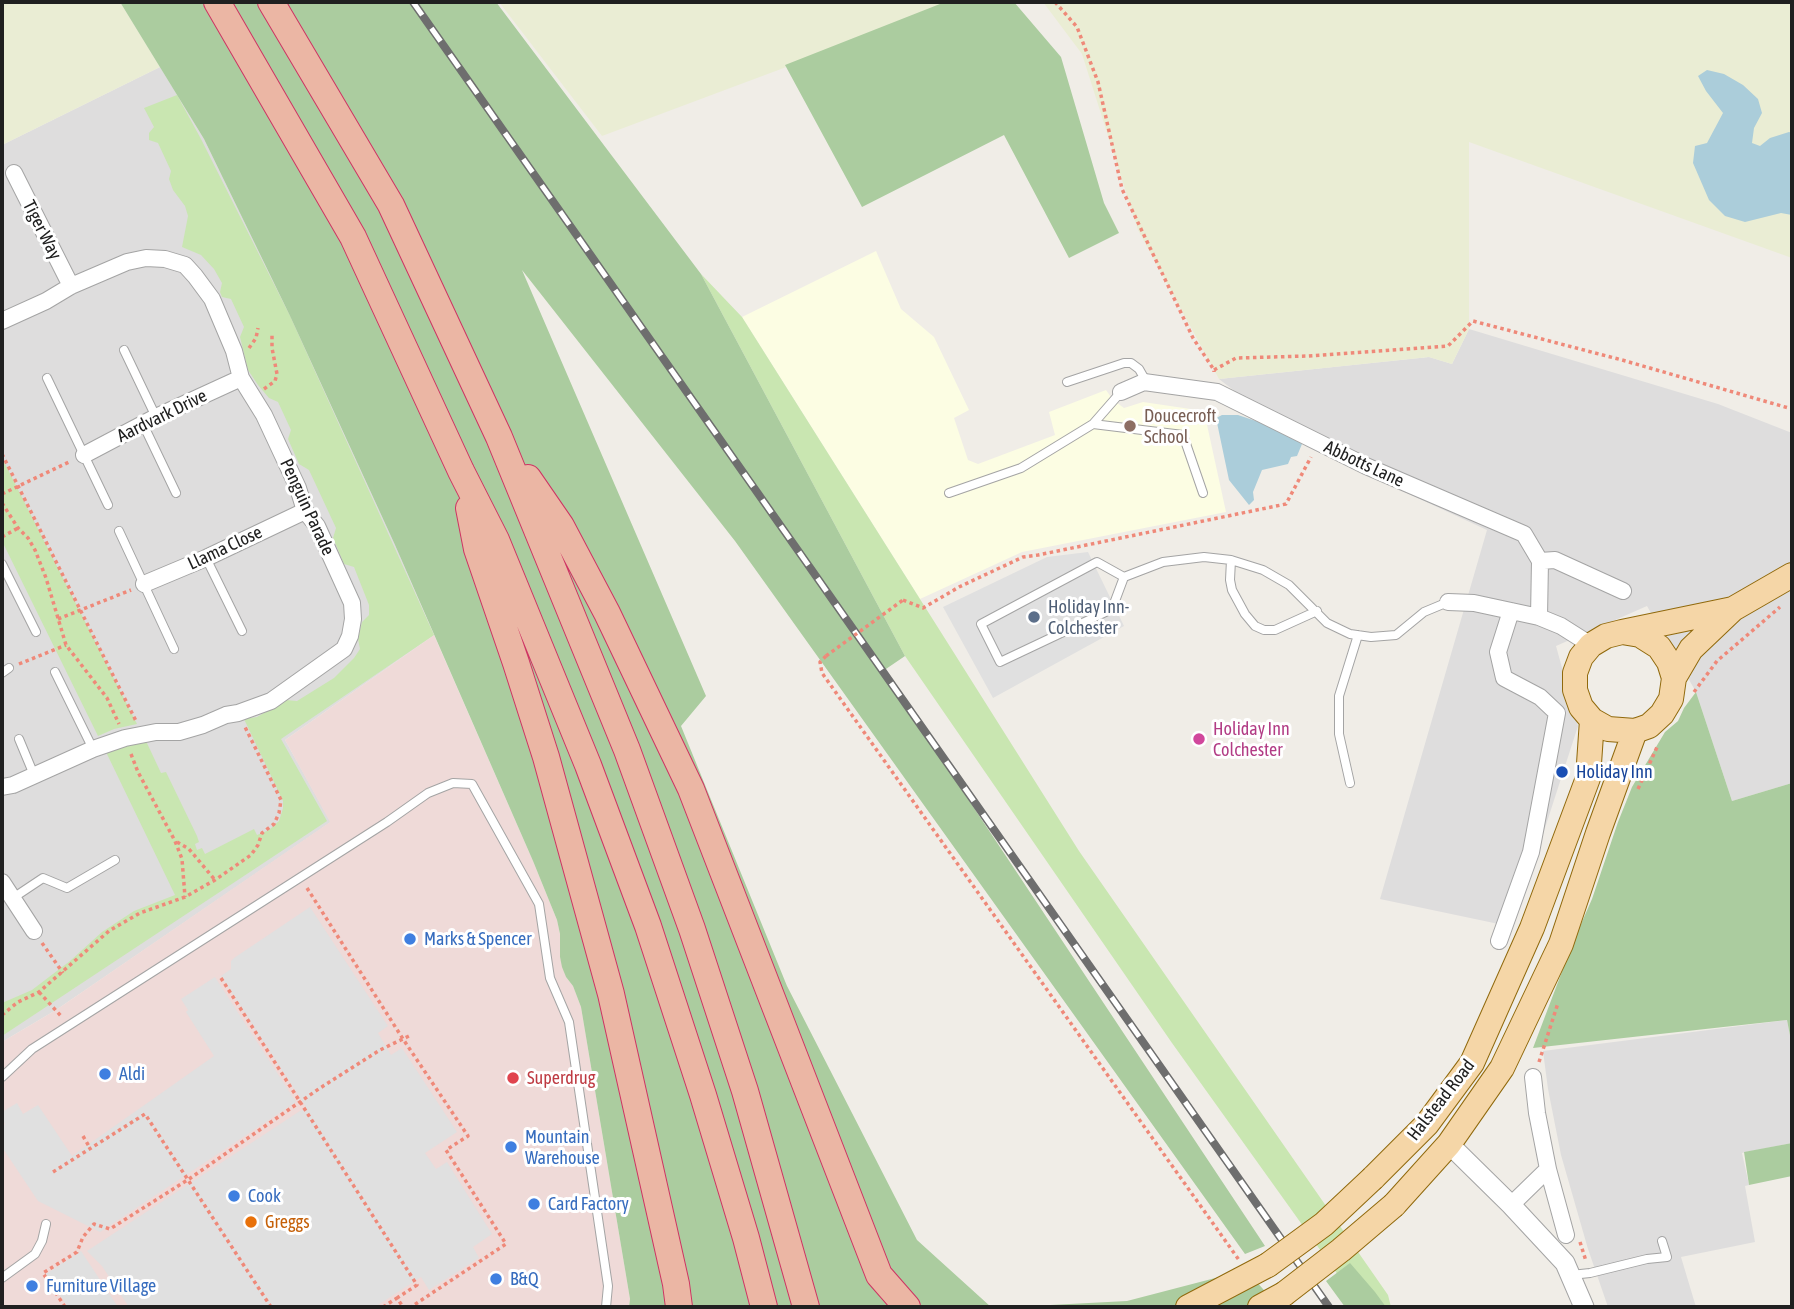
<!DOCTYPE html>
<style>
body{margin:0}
#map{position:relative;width:1794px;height:1309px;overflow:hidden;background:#f0ede7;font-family:"Asap Condensed",sans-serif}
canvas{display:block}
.frame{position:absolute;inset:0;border:4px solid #202020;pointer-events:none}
</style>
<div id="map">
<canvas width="1794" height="1309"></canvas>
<div class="frame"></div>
</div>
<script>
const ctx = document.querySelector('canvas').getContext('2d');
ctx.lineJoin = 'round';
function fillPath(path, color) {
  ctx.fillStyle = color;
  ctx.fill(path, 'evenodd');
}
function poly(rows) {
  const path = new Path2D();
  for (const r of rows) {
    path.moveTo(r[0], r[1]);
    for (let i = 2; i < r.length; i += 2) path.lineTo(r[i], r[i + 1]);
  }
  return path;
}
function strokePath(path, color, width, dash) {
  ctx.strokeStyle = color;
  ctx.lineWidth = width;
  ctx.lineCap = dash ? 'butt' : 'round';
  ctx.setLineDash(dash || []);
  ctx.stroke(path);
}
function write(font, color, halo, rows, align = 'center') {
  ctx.font = font + ' "Asap Condensed",sans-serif';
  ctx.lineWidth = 6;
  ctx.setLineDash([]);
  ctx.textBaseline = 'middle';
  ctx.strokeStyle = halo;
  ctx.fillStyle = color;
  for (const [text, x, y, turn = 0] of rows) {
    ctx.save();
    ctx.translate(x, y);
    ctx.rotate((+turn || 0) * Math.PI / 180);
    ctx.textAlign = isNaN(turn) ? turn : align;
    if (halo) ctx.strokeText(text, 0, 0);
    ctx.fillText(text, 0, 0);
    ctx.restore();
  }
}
const residential = poly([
 [160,67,204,139,290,316,395,545,434,635,285,740,331,822,56,1010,2,1042,2,145],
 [1469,329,1718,404,1792,433,1792,783,1732,801,1696,692,1647,606,1556,646,1578,726,1513,927,1380,899,1487,530,1307,447,1219,379,1429,357,1452,364],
 [1787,1020,1792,1046,1792,1143,1742,1153,1749,1185,1745,1186,1755,1242,1681,1257,1696,1307,1608,1307,1588,1249,1561,1155,1548,1089,1543,1051]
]);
const commercial = poly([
 [434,635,533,861,557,920,560,934,560,957,566,977,573,986,581,1007,630,1299,629,1307,2,1307,2,1042,56,1010,330,822,285,740]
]);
const education = poly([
 [876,251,901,309,934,337,969,410,954,418,968,460,978,464,1055,435,1049,412,1106,390,1113,400,1124,408,1143,402,1204,411,1226,512,1022,552,920,599,742,317]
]);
const farmland = poly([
 [2,2,120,2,160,67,2,145],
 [499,2,960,2,602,136],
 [1043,2,1792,2,1792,258,1469,142,1469,329,1452,364,1429,357,1219,379,1138,230,1082,54]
]);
const grass = poly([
 [177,95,201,139,290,316,434,635,281,739,327,821,2,1036,2,1003,32,990,70,961,102,932,134,911,175,895,106,752,122,745,146,741,161,773,166,772,197,836,199,842,195,844,197,850,202,848,205,854,254,829,257,835,269,830,279,821,283,808,283,801,244,719,257,717,286,700,297,701,334,678,354,658,360,649,358,639,362,622,369,615,369,605,354,567,344,564,333,538,336,528,309,470,299,464,288,439,291,430,278,402,269,398,258,385,248,370,240,337,244,327,231,299,222,297,220,292,222,283,214,269,201,255,182,247,188,216,185,206,173,190,169,179,171,171,158,143,149,140,149,133,154,127,144,108],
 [701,274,742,317,1079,851,1388,1295,1391,1307,1361,1307,1172,1043,905,656],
 [2,458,137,724,114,729,98,736,2,541]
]);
const forest = poly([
 [120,2,496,2,701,274,905,656,883,671,1265,1246,1245,1254,735,541,522,270,706,696,681,726,787,986,917,1240,991,1307,629,1307,630,1299,581,1007,573,986,566,977,562,967,560,957,560,934,557,920,533,861,395,545,290,316,204,139],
 [945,2,1014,2,1061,57,1104,203,1119,233,1069,258,1004,135,862,207,785,65],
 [1696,692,1732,801,1792,783,1792,1046,1787,1020,1533,1048,1574,940,1592,899,1618,822,1632,787,1665,732,1678,721,1684,708],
 [1792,1143,1792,1176,1749,1185,1744,1152],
 [1350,1263,1375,1292,1386,1307,1345,1307,1326,1281],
 [1246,1270,1279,1307,1012,1307,1127,1301]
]);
const parking = poly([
 [1088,552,1124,626,993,698,943,607,1047,557],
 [310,907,388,1026,378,1033,391,1055,402,1048,457,1132,425,1153,436,1169,447,1162,492,1234,473,1247,479,1258,429,1290,421,1277,375,1307,129,1307,102,1266,87,1251,306,1107,221,976,231,969,231,961,234,958],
 [215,977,296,1102,100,1232,38,1201,2,1147,2,1127,5,1124,2,1119,2,1112,17,1103,23,1114,38,1105,72,1156,214,1056,186,1012,188,1010,181,999],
 [81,1251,118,1307,68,1307,46,1274]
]);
const water = poly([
 [1707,70,1724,74,1743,85,1758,99,1762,113,1754,128,1752,143,1760,146,1770,138,1789,132,1792,133,1792,215,1781,213,1745,222,1725,216,1709,200,1693,163,1695,146,1707,143,1723,113,1706,91,1698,76],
 [1222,415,1238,415,1262,423,1288,435,1302,444,1297,456,1291,457,1288,464,1262,470,1253,492,1254,500,1249,505,1229,480,1216,418]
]);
const path = poly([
 [1055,2,1077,27,1098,82,1122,189,1193,338,1214,370,1214,372],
 [249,348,256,338,258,328],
 [1214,370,1236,358,1308,356,1448,346,1473,321,1622,360,1792,409],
 [264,389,275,381,277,374,272,348,272,334],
 [2,454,136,721],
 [2,494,69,462],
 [2,503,18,528,28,538,35,550,46,578,66,645,107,698,119,724],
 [2,537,18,528],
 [903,600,923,608,959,587,1023,557,1038,555,1286,504,1311,457],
 [58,619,131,590],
 [826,656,820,662,822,673,1239,1260],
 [19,664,66,645],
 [1694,692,1717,661,1780,607],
 [131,754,138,772,175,841,182,859,185,897],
 [1638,789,1658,745],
 [177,842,189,849,215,880],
 [307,888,403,1039,468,1136,446,1150,506,1244,411,1307],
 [42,943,63,973],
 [221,978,417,1285,397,1298],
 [39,992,61,1016],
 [2,1015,18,1002,39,992,109,931,140,913,185,897,215,880,251,855,258,845,262,833,274,824,279,813,281,800,245,727],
 [1539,1062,1558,1003],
 [83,1136,90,1148],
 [53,1172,145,1114,271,1307],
 [1580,1242,1586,1261],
 [65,1307,43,1273,77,1252,83,1237,94,1224,110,1229,189,1179,320,1088,380,1050,411,1035],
 [383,1307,397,1298,403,1307]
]);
const service = poly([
 [124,350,156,417],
 [47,378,108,505],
 [1067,382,1124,363,1131,363,1139,369,1147,383],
 [143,424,176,493],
 [1093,424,1121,392],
 [949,493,1021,468,1093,424,1183,435,1203,493],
 [119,531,174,649],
 [206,558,242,631],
 [1231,560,1230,580,1232,590,1245,614,1255,626,1264,630,1275,630,1317,611],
 [2,564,36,632],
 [1124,577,1097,562,981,624,1000,662,1112,609,1124,577,1163,562,1204,557,1231,560,1263,570,1289,585,1327,623,1350,634,1371,637,1396,635,1424,612,1448,602],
 [55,672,93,749],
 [2,673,9,668],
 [19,739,34,775],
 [1350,783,1339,734,1339,696,1358,635],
 [13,898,43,878,67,888,115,860],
 [2,1077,32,1049,387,822,428,793,453,783,472,784,539,904,550,978,569,1022,608,1286,606,1307],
 [1571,1275,1590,1273,1647,1259,1667,1257,1662,1241],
 [2,1278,35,1254,42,1241,46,1224]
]);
const minor = poly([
 [14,173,71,286],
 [2,321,46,301,71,286,127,262,146,258,165,259,185,265,195,276,212,299,234,351,241,378,264,415,298,488,305,511,317,526,352,603,353,619,350,636,344,649,271,701,238,713,226,715,203,725,179,732,156,732,125,738,93,749,13,785,2,787],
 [1121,392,1144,382,1217,392,1366,466,1524,534,1540,561,1539,617],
 [84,455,156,417,241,378],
 [1540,561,1555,560,1623,591],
 [144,584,206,558,305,511],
 [1448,602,1474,603,1539,617,1561,626,1591,645],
 [2,882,34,931],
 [1499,941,1531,852,1557,713,1540,697,1504,678,1498,652,1511,611],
 [1548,1169,1566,1235],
 [1511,1205,1548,1169,1537,1113,1533,1077]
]);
const tertiary = poly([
 [1449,1144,1511,1205,1565,1263,1584,1307]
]);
const primary = poly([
 [1622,632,1640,635,1659,647,1669,662,1674,678,1671,699,1662,714,1649,726,1635,731,1608,729,1592,720,1581,707,1575,690,1575,673,1581,657,1591,645,1606,636,1622,632,1733,609],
 [1674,678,1691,649,1733,609,1792,575],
 [1373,1178,1427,1124,1472,1063,1532,928,1588,778,1592,720],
 [1394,1205,1449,1144,1502,1068,1561,944,1598,833,1635,731],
 [1188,1307,1268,1265],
 [1260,1307,1284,1294]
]);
const trunk = poly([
 [217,2,353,237,461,471,496,540,588,765,648,926,703,1095,746,1238,764,1307],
 [271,2,391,205,499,437,627,750,692,929,745,1091,806,1307],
 [528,478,561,526,607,613,691,789,879,1275,907,1307],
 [469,508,477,549,516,663,546,757,611,994,676,1284,679,1307]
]);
const rail = poly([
 [413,2,1329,1307]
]);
const pathBridge = poly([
 [826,656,903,600]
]);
const primaryBridge = poly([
 [1268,1265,1324,1224,1373,1178],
 [1284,1294,1341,1250,1394,1205]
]);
const markers = [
 [1130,426,7,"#8d6e63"],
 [1034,617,7,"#5c6f8a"],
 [1199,739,7,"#d1479c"],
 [1562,772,7,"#1a4fb4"],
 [410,939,7,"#3f7fe0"],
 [105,1074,7,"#3f7fe0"],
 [513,1078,7,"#e0444e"],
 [511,1147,7,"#3f7fe0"],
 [234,1196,7,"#3f7fe0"],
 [534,1204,7,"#3f7fe0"],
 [251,1222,7,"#e8710a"],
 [496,1279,7,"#3f7fe0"],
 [32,1286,7,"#3f7fe0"]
];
const streetNames = [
 ["Tiger Way",42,230,63],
 ["Aardvark Drive",162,416,-26],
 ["Abbotts Lane",1364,464,25],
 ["Penguin Parade",307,507,65],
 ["Llama Close",225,548,-25],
 ["Halstead Road",1441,1100,-52]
];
const educationNames = [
 ["Doucecroft",1144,416],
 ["School",1144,437]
];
const serviceNames = [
 ["Holiday Inn-",1048,607],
 ["Colchester",1048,628]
];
const hotelNames = [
 ["Holiday Inn",1213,729],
 ["Colchester",1213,750]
];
const transitNames = [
 ["Holiday Inn",1576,772]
];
const shopNames = [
 ["Marks & Spencer",424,939],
 ["Aldi",119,1074],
 ["Mountain",525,1137],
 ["Warehouse",525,1158],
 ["Cook",248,1196],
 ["Card Factory",548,1204],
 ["B&Q",510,1279],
 ["Furniture Village",46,1286]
];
const healthNames = [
 ["Superdrug",527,1078]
];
const foodNames = [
 ["Greggs",265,1222]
];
fillPath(residential, '#dedddd');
fillPath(commercial, '#efdad8');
fillPath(education, '#fcfde3');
fillPath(farmland, '#eaedd4');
fillPath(grass, '#c9e6b1');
fillPath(forest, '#abcc9f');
fillPath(parking, '#e0e0e0');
fillPath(water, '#abcdda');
strokePath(service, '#a4a4a4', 10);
strokePath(minor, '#a4a4a4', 18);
strokePath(tertiary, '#a4a4a4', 21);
strokePath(primary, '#90690c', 26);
strokePath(trunk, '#ce3463', 28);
strokePath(path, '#ef8979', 3.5, [3.5, 3.5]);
strokePath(service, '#fff', 8);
strokePath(minor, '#fff', 16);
strokePath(tertiary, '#fff', 19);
strokePath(primary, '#f5d6a7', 24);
strokePath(trunk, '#ebb6a4', 26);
strokePath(rail, '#6e6e6e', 8);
strokePath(rail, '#fff', 5, [16]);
strokePath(primaryBridge, '#90690c', 26, []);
strokePath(pathBridge, '#ef8979', 3.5, [3.5, 3.5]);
strokePath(primaryBridge, '#f5d6a7', 24);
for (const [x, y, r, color] of markers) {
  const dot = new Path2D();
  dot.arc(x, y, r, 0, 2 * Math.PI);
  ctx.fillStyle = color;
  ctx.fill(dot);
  strokePath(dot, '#fff', 2.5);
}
write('18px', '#202020', '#fff', streetNames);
write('18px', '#785e54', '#fff', educationNames, 'left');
write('18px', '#4e5e75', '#fff', serviceNames, 'left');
write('18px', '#b23c85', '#fff', hotelNames, 'left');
write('18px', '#164399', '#fff', transitNames, 'left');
write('18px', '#366cbe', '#fff', shopNames, 'left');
write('18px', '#be3a42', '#fff', healthNames, 'left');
write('18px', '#c56008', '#fff', foodNames, 'left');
</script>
